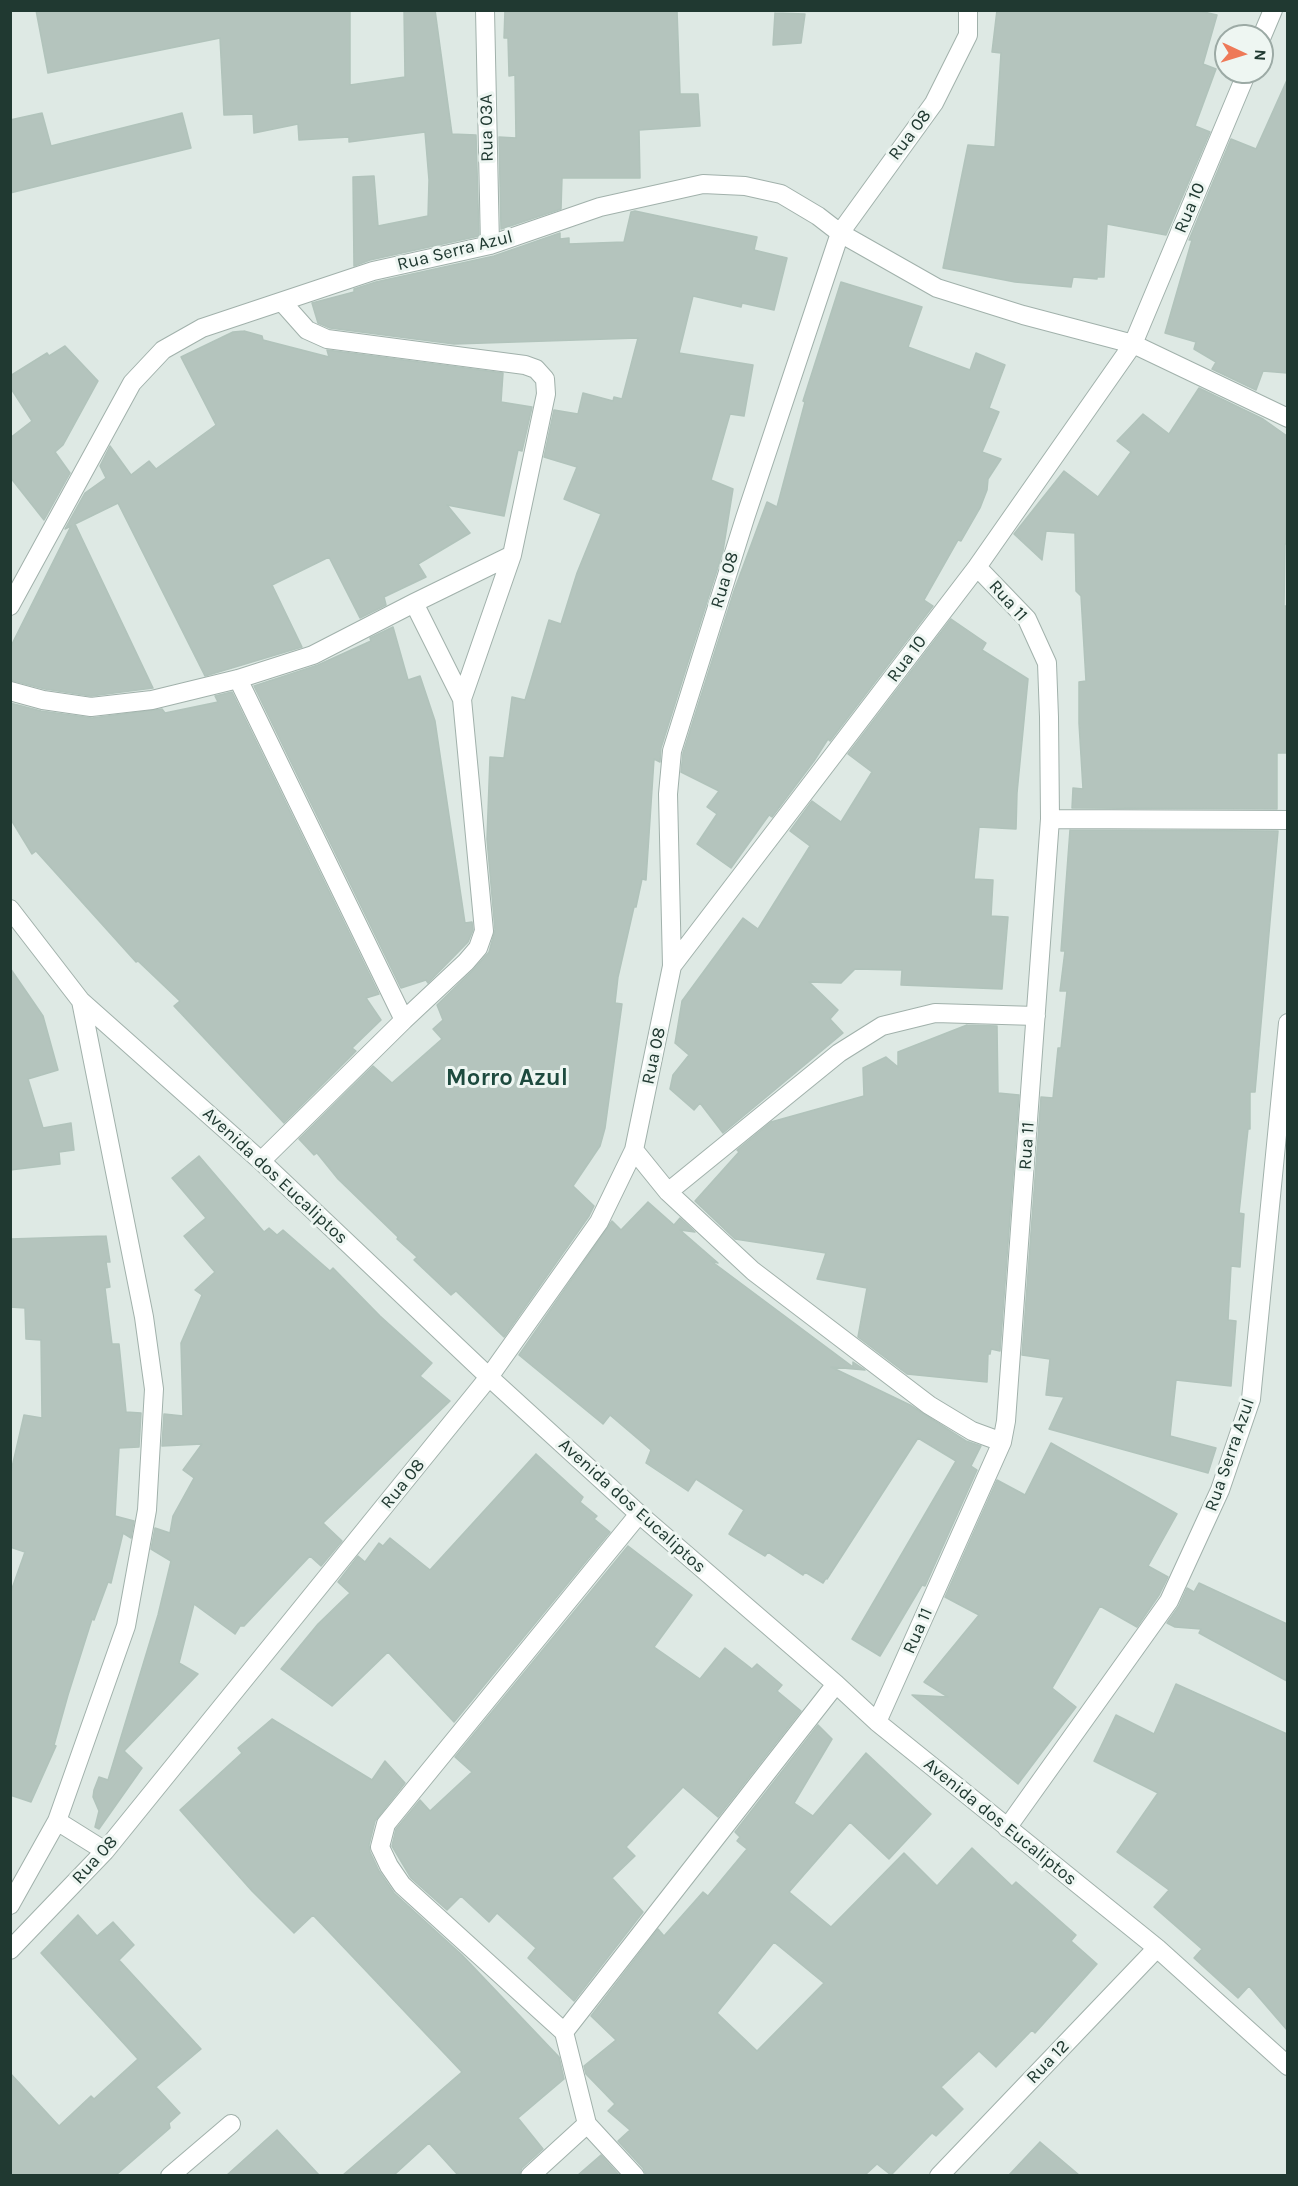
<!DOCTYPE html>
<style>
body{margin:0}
#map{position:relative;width:1298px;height:2186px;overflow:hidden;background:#dee9e4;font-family:Karla,sans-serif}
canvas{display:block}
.frame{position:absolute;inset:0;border:12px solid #203931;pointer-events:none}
.north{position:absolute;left:1214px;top:24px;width:60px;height:60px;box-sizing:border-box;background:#eef6f2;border:2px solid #9caaa5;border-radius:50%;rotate:94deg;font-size:16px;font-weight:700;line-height:24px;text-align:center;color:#203931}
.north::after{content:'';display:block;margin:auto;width:21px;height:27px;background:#ee7958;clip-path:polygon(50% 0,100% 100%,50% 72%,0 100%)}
</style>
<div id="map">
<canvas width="1298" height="2186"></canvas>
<div class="frame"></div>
<div class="north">N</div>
</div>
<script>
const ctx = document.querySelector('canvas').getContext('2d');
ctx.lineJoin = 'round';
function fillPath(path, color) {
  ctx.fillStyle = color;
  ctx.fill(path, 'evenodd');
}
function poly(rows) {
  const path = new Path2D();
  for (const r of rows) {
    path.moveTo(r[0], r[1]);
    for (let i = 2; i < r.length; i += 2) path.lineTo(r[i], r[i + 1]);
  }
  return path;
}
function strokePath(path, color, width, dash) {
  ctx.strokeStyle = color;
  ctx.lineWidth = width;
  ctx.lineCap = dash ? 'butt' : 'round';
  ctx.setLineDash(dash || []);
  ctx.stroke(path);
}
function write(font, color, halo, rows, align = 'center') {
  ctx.font = font + ' Karla,sans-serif';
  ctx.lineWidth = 6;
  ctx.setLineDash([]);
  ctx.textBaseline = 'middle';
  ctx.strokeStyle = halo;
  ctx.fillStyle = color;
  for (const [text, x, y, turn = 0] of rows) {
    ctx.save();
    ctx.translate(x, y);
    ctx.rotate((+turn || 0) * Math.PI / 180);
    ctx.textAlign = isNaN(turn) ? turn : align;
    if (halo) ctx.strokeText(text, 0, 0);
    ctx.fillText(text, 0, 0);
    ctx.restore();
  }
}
const building = poly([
 [36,10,350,10,350,85,405,77,404,10,435,10,452,134,476,135,479,236,370,260,354,266,353,177,374,176,378,226,428,216,429,180,425,132,349,142,349,137,299,140,298,124,254,133,253,114,224,115,220,38,48,73,36,10],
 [505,10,677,10,680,94,698,94,700,126,639,130,640,178,562,178,561,209,501,229,499,137,516,138,515,75,509,76,508,38,504,38,505,10],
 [997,10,1195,10,1217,15,1203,64,1216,69,1195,126,1210,132,1166,235,1107,224,1104,277,1097,277,1097,279,1073,277,1071,287,1015,282,943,268,968,145,995,147,1001,53,992,52,997,10],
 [775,13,805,14,801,43,773,45,775,13],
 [1287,80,1287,373,1263,371,1256,390,1212,369,1216,362,1194,349,1196,342,1165,333,1192,240,1189,240,1231,139,1256,149,1287,80],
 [42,113,51,146,182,113,191,148,10,193,10,120,42,113],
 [635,211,757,237,754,250,787,258,774,310,742,303,741,307,693,296,679,353,753,365,744,416,730,414,711,480,733,489,723,551,661,748,660,762,654,759,646,880,642,879,636,907,634,907,618,977,615,1003,622,1004,605,1128,600,1146,573,1186,594,1206,589,1216,504,1337,456,1291,451,1295,414,1260,417,1257,397,1239,398,1237,338,1179,317,1153,314,1155,299,1139,373,1066,392,1083,442,1039,433,1029,443,1020,437,1005,474,969,489,952,495,930,487,839,490,757,504,758,512,697,525,700,549,620,561,624,577,573,601,514,564,499,577,467,544,457,554,410,578,414,583,393,613,401,614,397,622,399,638,338,454,344,330,328,318,323,312,303,354,292,354,289,376,282,494,256,560,233,560,239,569,238,569,244,624,242,631,212,635,211],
 [841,282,922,307,908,347,970,370,976,353,1005,365,989,408,999,412,982,452,1001,459,988,479,987,490,980,508,961,541,958,540,924,600,933,606,830,741,828,739,814,761,772,817,769,815,731,868,697,844,717,814,707,807,719,791,681,772,683,753,734,591,767,502,777,507,805,402,803,401,841,282],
 [244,331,262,336,263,340,329,357,327,350,503,373,501,402,532,407,522,451,518,450,504,516,447,505,470,533,418,564,426,577,384,597,386,605,360,618,329,557,272,585,302,647,205,676,118,503,75,524,153,688,91,696,45,689,10,680,10,648,71,526,65,529,85,493,106,478,100,466,110,446,131,475,149,461,156,469,216,425,181,357,233,332,244,331],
 [65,346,98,381,63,445,55,452,70,473,44,520,10,477,10,438,32,421,10,387,10,376,47,353,49,356,65,346],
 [1199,388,1263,419,1287,436,1287,544,1285,544,1284,606,1287,606,1287,753,1277,753,1277,809,1072,808,1073,788,1083,789,1079,723,1079,682,1086,681,1081,596,1076,591,1075,533,1046,531,1042,560,1014,534,1064,471,1098,497,1131,452,1117,441,1143,414,1169,434,1199,388],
 [951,619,986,643,982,650,1028,679,1017,793,1016,829,979,827,974,879,993,880,991,916,1008,917,1002,989,901,985,902,970,855,969,841,983,809,982,838,1010,830,1019,843,1033,723,1133,700,1103,694,1110,670,1089,673,1075,689,1055,675,1043,682,1001,743,918,758,929,810,846,790,831,812,801,841,822,872,772,848,754,951,619],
 [393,627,408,680,420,676,435,721,465,923,472,922,473,930,468,942,428,983,426,980,401,988,254,686,318,665,371,641,370,638,393,627],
 [232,692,379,994,366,998,381,1020,352,1048,356,1051,284,1123,174,1006,180,1001,138,961,136,962,36,851,32,854,10,818,10,703,41,711,92,718,162,709,165,713,218,702,215,696,232,692],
 [1070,830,1278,831,1255,1092,1250,1092,1250,1129,1248,1129,1239,1213,1244,1214,1241,1252,1240,1267,1231,1266,1228,1320,1236,1321,1231,1386,1176,1380,1170,1436,1216,1448,1208,1473,1049,1429,1064,1397,1046,1395,1050,1359,1022,1355,1041,1097,1053,1098,1058,1048,1061,1048,1067,991,1060,991,1065,951,1061,951,1070,830],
 [10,968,43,1016,58,1070,28,1079,43,1128,71,1123,74,1150,59,1152,60,1164,10,1170,10,968],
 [967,1025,997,1026,998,1093,1019,1095,1000,1351,991,1349,990,1354,988,1354,987,1382,907,1374,858,1337,867,1288,817,1279,826,1253,735,1239,695,1201,739,1152,737,1150,771,1122,864,1096,863,1068,886,1057,898,1067,898,1052,967,1025],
 [199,1156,264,1232,269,1228,277,1235,283,1230,330,1271,333,1268,380,1316,432,1363,420,1376,450,1401,323,1523,342,1541,321,1566,310,1556,244,1626,240,1626,235,1634,194,1604,179,1663,198,1674,124,1751,142,1768,99,1829,95,1827,99,1811,93,1797,94,1790,99,1777,108,1780,158,1615,171,1561,151,1549,155,1528,170,1533,173,1516,194,1478,183,1470,202,1444,162,1446,164,1414,183,1416,181,1343,202,1295,195,1290,215,1272,184,1236,206,1218,172,1178,199,1156],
 [648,1202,674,1225,680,1218,695,1232,680,1230,718,1263,711,1261,853,1367,853,1362,865,1370,831,1367,910,1405,966,1441,981,1446,971,1466,977,1470,925,1586,922,1585,880,1656,852,1639,956,1461,918,1438,827,1579,826,1578,823,1583,805,1572,803,1575,768,1552,765,1556,729,1534,744,1510,696,1479,688,1491,646,1463,651,1450,610,1415,603,1424,519,1355,612,1221,621,1230,648,1202],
 [106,1236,110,1262,106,1262,110,1287,105,1288,112,1344,119,1344,126,1412,141,1413,139,1447,119,1448,115,1516,134,1521,131,1538,123,1533,111,1583,108,1582,94,1620,92,1619,68,1695,54,1745,56,1746,31,1802,10,1795,10,1594,25,1552,10,1547,10,1476,24,1415,42,1418,41,1340,26,1339,25,1308,10,1307,10,1239,106,1236],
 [1051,1443,1177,1514,1148,1566,1168,1577,1159,1595,1137,1627,1100,1606,1052,1688,1076,1707,1018,1784,912,1695,948,1697,924,1682,979,1615,945,1597,997,1480,1025,1495,1051,1443],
 [536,1454,583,1497,580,1502,597,1516,594,1519,610,1532,454,1722,388,1652,332,1706,281,1669,318,1624,350,1593,338,1582,358,1556,365,1562,379,1543,383,1546,390,1538,430,1570,536,1454],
 [628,1546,692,1595,654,1647,700,1679,725,1648,752,1669,757,1664,782,1685,777,1691,801,1711,718,1817,683,1787,626,1847,635,1856,612,1878,643,1912,574,2001,528,1958,536,1948,497,1913,489,1922,461,1896,447,1910,411,1878,392,1846,396,1829,420,1800,430,1811,472,1772,455,1757,628,1546],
 [1199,1583,1287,1624,1287,1681,1199,1633,1201,1629,1175,1627,1167,1623,1179,1606,1187,1588,1194,1592,1199,1583],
 [1176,1684,1287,1734,1287,2030,1249,1986,1238,1998,1194,1958,1202,1949,1154,1907,1169,1890,1117,1852,1158,1793,1094,1761,1116,1715,1154,1734,1176,1684],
 [272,1719,372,1780,385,1761,405,1783,375,1821,369,1845,370,1852,379,1871,394,1893,462,1955,559,2057,564,2079,518,2118,543,2149,522,2168,519,2175,458,2175,429,2143,394,2175,343,2175,462,2072,313,1915,294,1933,252,1891,180,1810,242,1753,238,1748,272,1719],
 [818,1725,832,1739,794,1803,813,1816,866,1753,931,1814,889,1859,850,1822,789,1892,831,1927,904,1853,937,1886,972,1848,1012,1886,1016,1882,1076,1935,1071,1941,1097,1964,1035,2033,1032,2030,996,2067,979,2051,941,2087,963,2109,936,2136,932,2133,891,2175,877,2164,865,2175,646,2175,643,2168,618,2141,630,2130,608,2111,615,2104,586,2074,584,2066,616,2040,591,2016,658,1929,664,1936,703,1892,708,1896,747,1849,737,1841,740,1837,735,1832,818,1725],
 [774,1942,824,1983,757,2051,717,2013,774,1942],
 [78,1915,97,1936,113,1922,134,1945,119,1960,201,2049,156,2087,180,2113,169,2123,170,2128,116,2175,10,2175,10,2073,59,2126,91,2096,94,2099,138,2059,41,1953,78,1915],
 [277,2130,319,2175,227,2175,277,2130],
 [1040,2142,1079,2175,1009,2175,1040,2142],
 [601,2155,619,2175,578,2175,601,2155]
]);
const minor = poly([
 [485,10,490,245],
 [1262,36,1273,10],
 [414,603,462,699],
 [10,606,132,383,163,350,202,328,373,271,490,245,600,207,703,184,745,186,781,194,818,216,840,233,937,288,1023,315,1133,344,1288,418],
 [238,679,404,1020],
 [10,691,43,700,91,707,152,700,238,679,313,655,414,603,512,555],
 [1050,819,1288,820],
 [10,909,81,1001,261,1161,489,1377,639,1514,836,1684,877,1722,1157,1948,1288,2066],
 [672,966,977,567,1133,344,1247,72],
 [634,1150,668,1192,753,1271,929,1405,972,1431,1002,1442],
 [261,1161,404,1020,466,962,478,948,484,931,462,699,512,555,546,394,545,379,536,369,525,365,327,339,307,330,283,303],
 [668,1192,839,1053,882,1026,935,1013,1036,1016],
 [877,1722,1002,1442,1006,1421,1050,819,1049,717,1047,663,1027,619,977,567],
 [57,1821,105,1851],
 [1007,1828,1169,1601,1220,1490,1251,1399,1288,1023],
 [10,1905,57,1821,126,1626,147,1510,154,1389,144,1317,81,1001],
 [10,1950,105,1851,489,1377,599,1222,634,1150,672,966,668,794,672,751,745,518,840,233,934,103,968,35,968,10],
 [564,2032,836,1684],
 [170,2176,231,2124],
 [530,2176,587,2124],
 [635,2176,587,2124,564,2032,402,1885,389,1866,380,1847,386,1824,639,1514],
 [939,2176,1157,1948]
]);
const streetNames = [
 ["Rua 03A",487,128,-91],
 ["Rua 08",910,135,-53],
 ["Rua 10",1190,208,-67],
 ["Rua Serra Azul",455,251,-14],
 ["Rua 08",725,580,-73],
 ["Rua 11",1008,601,48],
 ["Rua 10",907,659,-53],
 ["Rua 08",654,1056,-78],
 ["Rua 11",1027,1146,-86],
 ["Avenida dos Eucaliptos",275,1176,43],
 ["Rua Serra Azul",1230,1455,-71],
 ["Rua 08",403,1484,-51],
 ["Avenida dos Eucaliptos",632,1506,42],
 ["Rua 11",918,1631,-66],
 ["Avenida dos Eucaliptos",1000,1822,39],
 ["Rua 08",95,1860,-48],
 ["Rua 12",1048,2062,-46]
];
const districtNames = [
 ["Morro Azul",507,1078]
];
fillPath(building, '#b4c4bd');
strokePath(building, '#b1c3bb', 1.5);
strokePath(minor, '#a1b1ab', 20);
strokePath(minor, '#fff', 18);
write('18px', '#203931', '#eef6f2', streetNames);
write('bold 24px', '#1d4a3e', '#eef6f2', districtNames);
</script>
